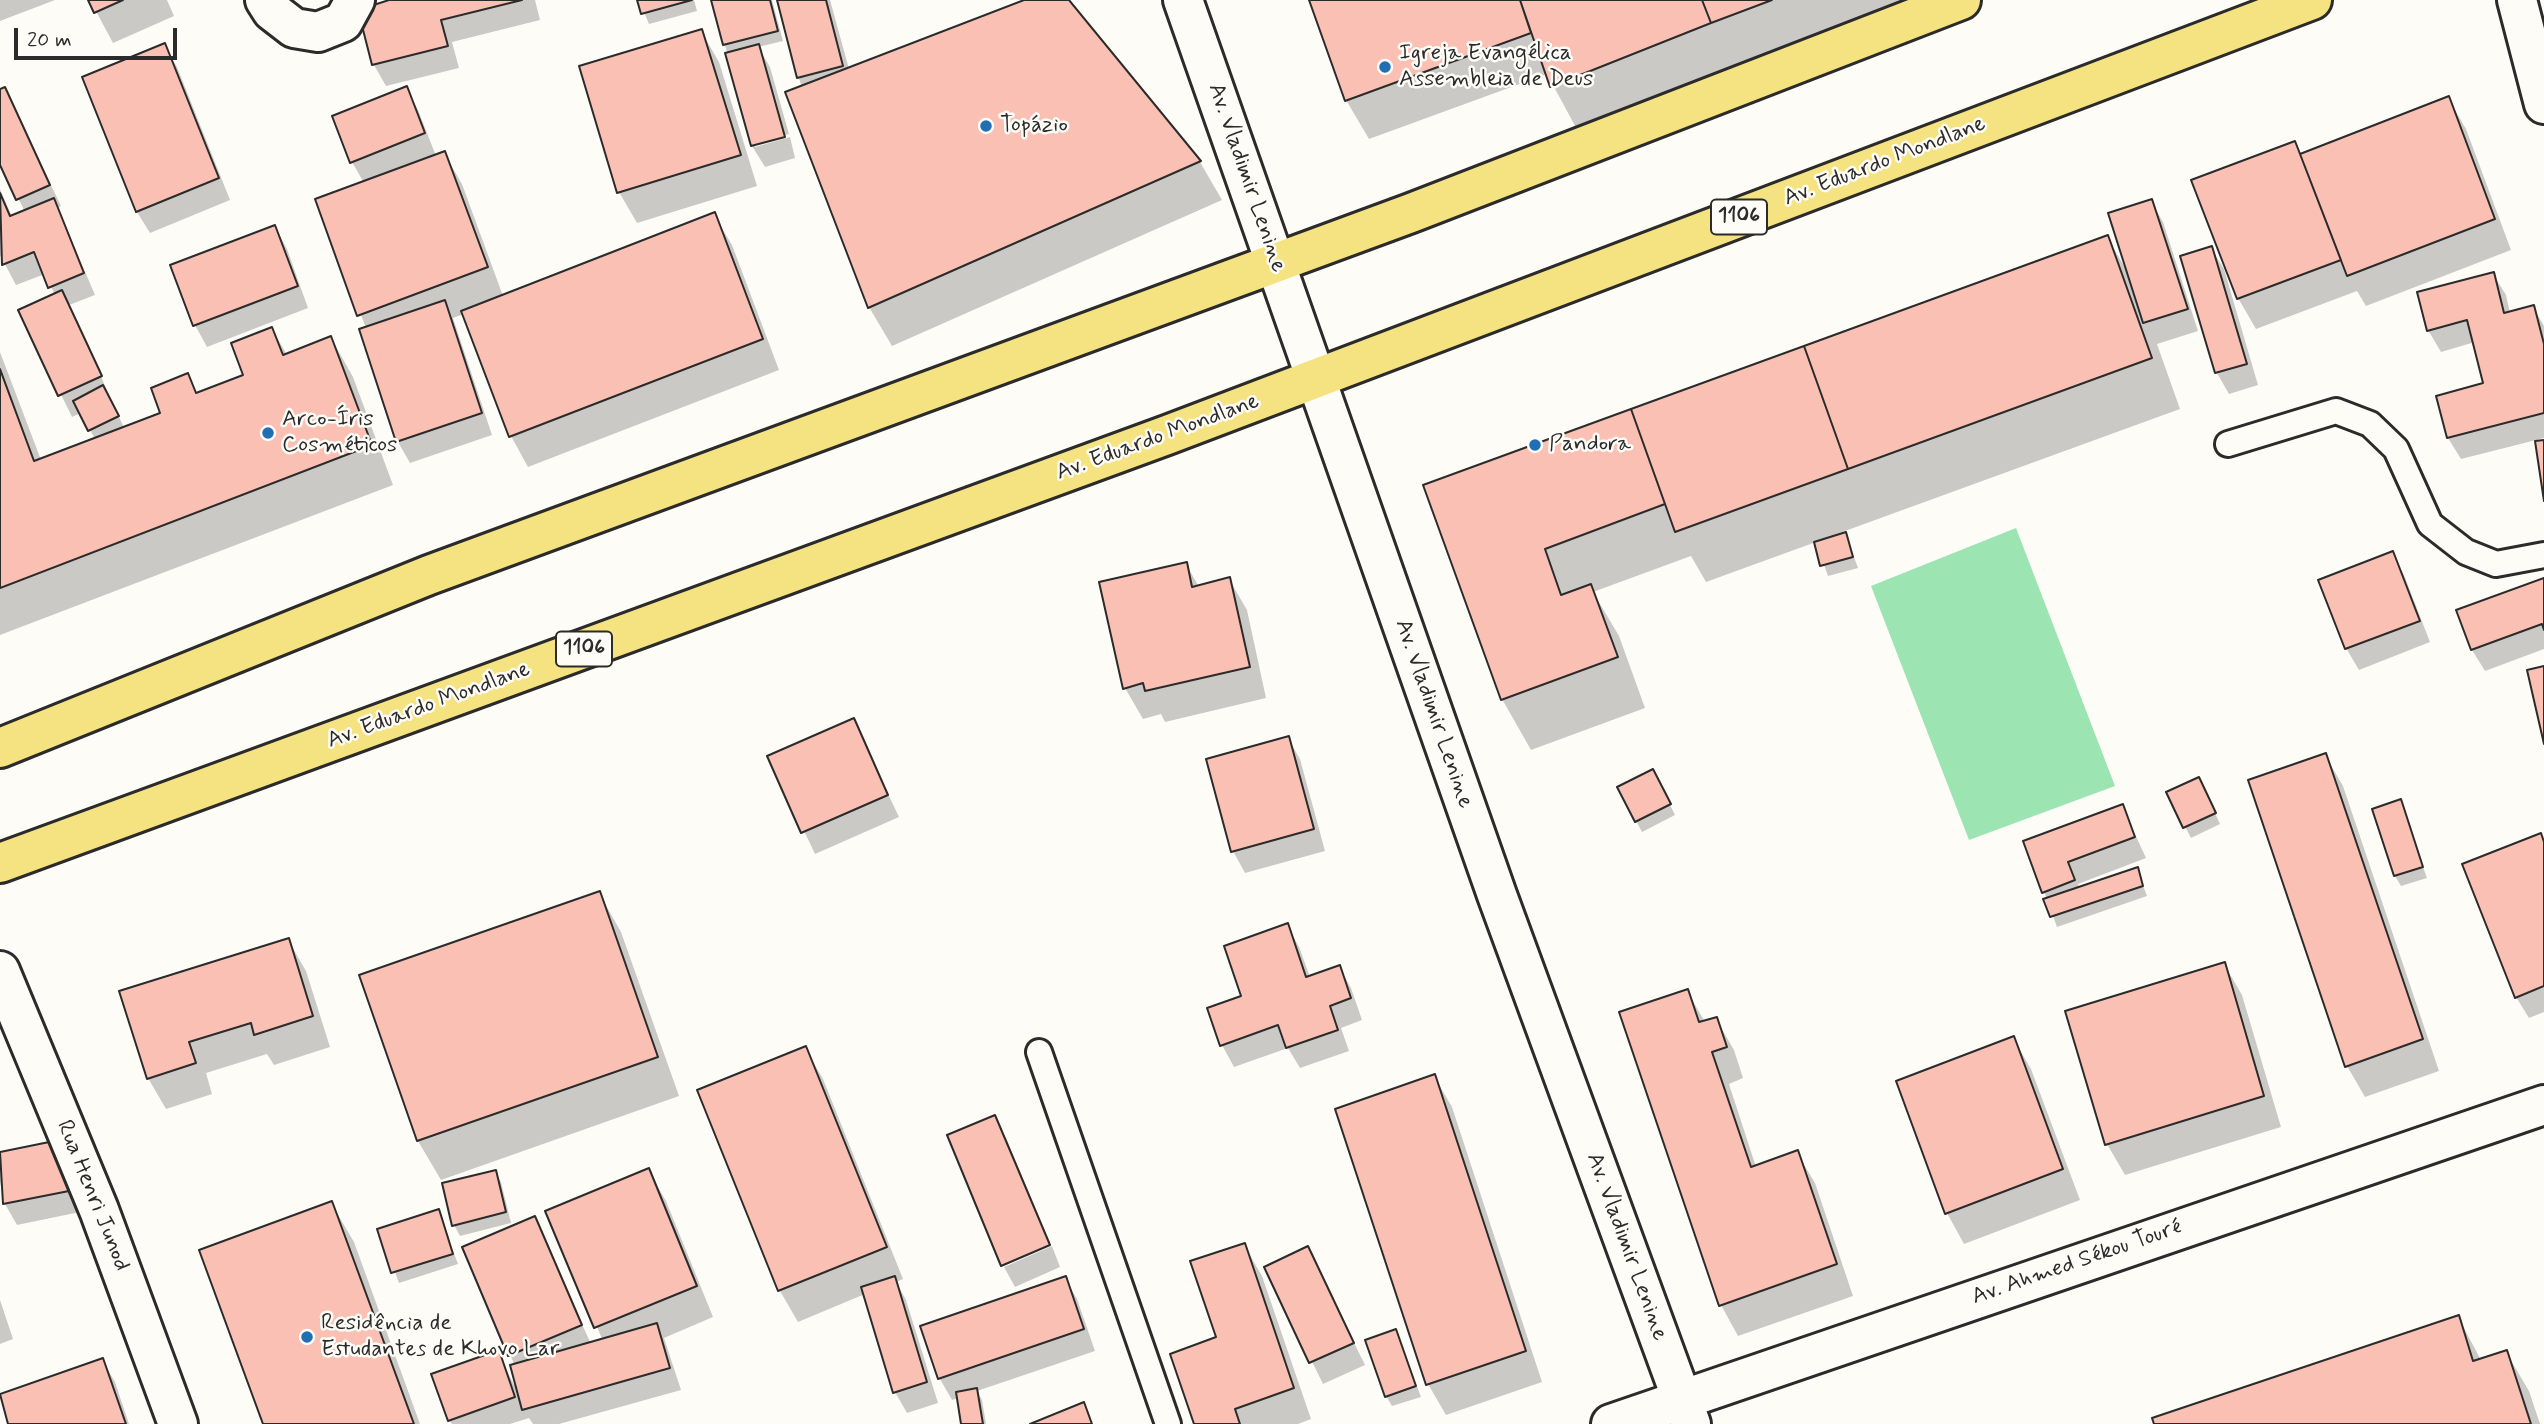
<!DOCTYPE html>
<meta charset="utf-8">
<style>
body{margin:0}
#map{position:relative;width:2544px;height:1424px;overflow:hidden;background:#fdfcf7;font-family:Mynerve,sans-serif}
canvas{display:block}
.scale{position:absolute;left:14px;top:28px;width:163px;height:32px;box-sizing:border-box;border:4px solid #2b2b2b;border-top:0;padding-left:9px;font-size:21px;line-height:24px;white-space:nowrap;color:#2b2b2b;-webkit-text-stroke:5px #fdfcf7;paint-order:stroke}
</style>
<div id="map">
<canvas width="2544" height="1424"></canvas>
<div class="scale">20 m</div>
</div>
<script>
const ctx = document.querySelector('canvas').getContext('2d');
ctx.lineJoin = 'round';
function fillPath(path, color) {
  ctx.fillStyle = color;
  ctx.fill(path, 'evenodd');
}
function poly(rows) {
  const path = new Path2D();
  for (const r of rows) {
    path.moveTo(r[0], r[1]);
    for (let i = 2; i < r.length; i += 2) path.lineTo(r[i], r[i + 1]);
  }
  return path;
}
function strokePath(path, color, width, dash) {
  ctx.strokeStyle = color;
  ctx.lineWidth = width;
  ctx.lineCap = dash ? 'butt' : 'round';
  ctx.setLineDash(dash || []);
  ctx.stroke(path);
}
function write(font, color, halo, rows, align = 'center') {
  ctx.font = font + ' Mynerve,sans-serif';
  ctx.lineWidth = 5;
  ctx.setLineDash([]);
  ctx.textBaseline = 'middle';
  ctx.strokeStyle = halo;
  ctx.fillStyle = color;
  for (const [text, x, y, turn = 0] of rows) {
    ctx.save();
    ctx.translate(x, y);
    ctx.rotate((+turn || 0) * Math.PI / 180);
    ctx.textAlign = isNaN(turn) ? turn : align;
    if (halo) ctx.strokeText(text, 0, 0);
    ctx.fillText(text, 0, 0);
    ctx.restore();
  }
}
const green = poly([
 [2016,528,2115,786,1969,840,1871,586]
]);
const shadow = poly([
 [0,0,55,0,0,21],
 [90,0,167,0,174,16,113,43],
 [390,0,535,0,540,20,452,42,459,68,386,86,374,65],
 [639,0,694,0,697,11,649,24],
 [713,0,772,0,783,41,758,47,770,67,789,134,755,143,755,147,790,137,795,158,765,167,752,146],
 [778,0,830,0,849,69,1029,0,1067,0,1200,162,1222,200,892,346,869,307,799,78],
 [1310,0,1934,0,1581,137,1547,74,1369,139,1346,100],
 [701,31,719,62,757,186,637,223,619,192],
 [164,45,177,67,230,200,150,233,137,212,84,78],
 [406,88,418,110,436,156,444,153,462,184,503,296,714,215,732,245,779,370,528,467,511,436,464,314,453,318,492,435,410,463,398,442,361,330,366,328,317,200,364,183,352,162],
 [5,89,61,206,58,208,95,295,69,305,124,428,162,414,188,375,198,394,245,376,272,329,287,355,331,338,353,377,393,485,0,635,0,352,41,460,95,439,81,413,72,417,20,311,55,295,45,274,16,285,0,255,0,189,12,217,25,212,0,161,0,91],
 [2448,98,2466,129,2511,250,2366,306,2357,291,2256,329,2238,298,2295,143,2302,155],
 [2151,201,2163,222,2198,331,2157,344,2180,409,1834,535,1835,538,1846,535,1858,568,1828,576,1816,542,1706,582,1691,556,1593,592,1619,636,1645,708,1531,750,1502,699,1425,486,2107,237,2127,271],
 [275,227,287,249,308,308,207,347,195,325,172,266],
 [2211,248,2224,269,2258,385,2229,394,2217,373,2182,257],
 [2493,274,2506,295,2510,313,2533,307,2544,326,2544,438,2461,459,2448,438,2438,397,2485,384,2475,342,2441,352,2428,330],
 [2392,553,2404,575,2430,642,2359,670,2346,648],
 [1186,564,1199,587,1229,579,1247,610,1266,698,1165,722,1161,714,1143,719,1125,688],
 [2544,580,2544,649,2485,671,2472,650,2459,611],
 [853,720,899,817,815,854,769,757],
 [1288,738,1300,759,1325,851,1245,873,1233,851],
 [2325,755,2343,786,2439,1071,2365,1097,2347,1066],
 [1658,781,1675,815,1642,832,1619,788],
 [2204,789,2220,824,2191,838,2168,793],
 [2400,802,2427,878,2401,886,2395,876],
 [2122,806,2146,858,2078,884,2080,889,2137,870,2147,896,2057,927,2026,842],
 [2544,842,2544,1012,2529,1018,2516,997],
 [599,893,621,932,679,1096,441,1180,418,1141,361,976],
 [1287,925,1299,947,1310,977,1339,967,1351,988,1362,1020,1341,1028,1349,1051,1300,1068,1288,1048,1234,1067,1222,1045,1243,997],
 [288,940,306,971,330,1047,274,1065,267,1054,206,1073,212,1094,166,1109,148,1078],
 [2224,964,2242,995,2281,1127,2125,1175,2107,1144],
 [1687,991,1705,1022,1716,1019,1734,1050,1743,1078,1729,1084,1756,1167,1797,1153,1815,1183,1853,1296,1738,1336,1721,1305],
 [2013,1038,2031,1069,2080,1200,1964,1244,1947,1213],
 [805,1048,823,1079,903,1279,896,1282,906,1300,938,1403,907,1413,895,1392,865,1294,798,1322,780,1291,699,1091],
 [1434,1076,1452,1107,1542,1382,1446,1415,1428,1384],
 [994,1117,1006,1138,1050,1243,1003,1264],
 [58,1142,80,1212,17,1225,5,1204,0,1182,0,1154],
 [648,1170,666,1201,713,1317,664,1338,681,1390,559,1424,533,1424,529,1418,510,1424,452,1424,449,1420,498,1352,514,1385,517,1384,515,1366,464,1248,534,1219,591,1344,603,1341,548,1212],
 [495,1172,501,1182,511,1223,460,1236,454,1225],
 [331,1203,354,1242,420,1424,265,1424],
 [438,1211,458,1264,399,1283,380,1231],
 [1244,1245,1262,1276,1311,1419,1298,1424,1196,1424],
 [1052,1246,1060,1267,1015,1287,1004,1267],
 [1307,1248,1365,1365,1323,1384,1266,1268],
 [1065,1278,1077,1299,1095,1351,977,1391,982,1400,986,1424,963,1424,958,1398,952,1400,940,1379,922,1327],
 [0,1300,13,1339,0,1344],
 [2458,1317,2481,1360,2506,1352,2529,1391,2540,1424,2156,1424],
 [1396,1331,1421,1397,1392,1406,1386,1396],
 [102,1360,115,1382,129,1424,10,1424,0,1396]
]);
const building = poly([
 [88,0,123,0,94,13,88,0],
 [389,0,522,0,441,20,448,46,372,65,358,10,389,0],
 [637,0,692,0,641,14,637,0],
 [711,0,770,0,778,31,723,45,711,0],
 [777,0,826,0,843,66,797,78,777,0],
 [1024,0,1069,0,1201,161,868,308,785,92,1024,0],
 [1309,0,1520,0,1531,33,1345,101,1309,0],
 [1520,0,1702,0,1711,23,1550,87,1520,0],
 [1702,0,1772,0,1711,23,1702,0],
 [702,29,741,155,617,193,579,66,702,29],
 [165,43,219,178,136,212,82,77,165,43],
 [759,44,785,137,751,146,725,53,759,44],
 [407,86,425,133,350,163,332,116,407,86],
 [5,87,50,185,16,200,0,165,0,89,5,87],
 [2449,96,2495,219,2347,276,2300,154,2449,96],
 [2295,141,2341,260,2237,299,2191,180,2295,141],
 [445,151,488,267,357,316,315,199,445,151],
 [0,193,10,216,54,198,84,273,48,288,34,252,2,265,0,193],
 [2152,199,2188,309,2143,323,2108,213,2152,199],
 [715,212,763,339,509,437,461,311,715,212],
 [275,225,298,286,193,326,170,265,275,225],
 [2108,235,2152,358,1848,469,1804,346,2108,235],
 [2212,246,2247,364,2215,373,2180,256,2212,246],
 [2494,272,2504,313,2534,305,2544,344,2544,413,2447,438,2436,396,2483,383,2467,320,2427,331,2417,292,2494,272],
 [62,290,102,376,58,396,18,310,62,290],
 [445,300,482,413,396,442,359,329,445,300],
 [272,327,283,355,331,336,372,445,0,588,0,369,34,461,160,413,151,388,188,373,196,393,243,375,231,343,272,327],
 [1804,346,1848,469,1675,532,1631,409,1804,346],
 [103,385,119,416,88,431,73,401,103,385],
 [1631,409,1665,504,1545,549,1561,595,1591,584,1618,657,1501,700,1423,485,1631,409],
 [2544,440,2544,501,2535,441,2544,440],
 [1846,532,1853,557,1820,566,1814,542,1846,532],
 [2393,551,2420,621,2345,649,2318,580,2393,551],
 [1187,562,1192,587,1230,577,1250,667,1145,691,1143,683,1123,689,1099,582,1187,562],
 [2544,578,2544,630,2542,624,2471,650,2456,610,2544,578],
 [2544,666,2544,744,2527,670,2544,666],
 [854,718,888,795,801,833,767,756,854,718],
 [1289,736,1314,829,1231,852,1206,759,1289,736],
 [2326,753,2423,1039,2345,1067,2248,780,2326,753],
 [1653,769,1671,804,1635,822,1617,787,1653,769],
 [2199,777,2216,813,2183,828,2166,792,2199,777],
 [2401,799,2423,867,2394,876,2372,809,2401,799],
 [2123,804,2135,837,2068,862,2075,880,2042,893,2023,841,2123,804],
 [2541,833,2544,842,2544,986,2515,998,2462,864,2541,833],
 [2138,867,2143,886,2050,917,2043,899,2138,867],
 [600,891,658,1057,417,1141,359,975,600,891],
 [1288,923,1306,977,1340,965,1351,998,1330,1006,1338,1030,1286,1048,1278,1025,1220,1046,1207,1008,1241,996,1224,946,1288,923],
 [289,938,313,1016,254,1035,251,1023,189,1042,196,1063,147,1079,119,991,289,938],
 [2225,962,2264,1096,2105,1145,2065,1011,2225,962],
 [1688,989,1699,1022,1717,1017,1727,1047,1712,1052,1751,1167,1798,1150,1837,1264,1719,1306,1619,1012,1688,989],
 [2014,1036,2063,1169,1945,1214,1896,1081,2014,1036],
 [806,1046,887,1247,778,1291,697,1090,806,1046],
 [1435,1074,1526,1351,1426,1385,1335,1109,1435,1074],
 [995,1115,1050,1245,1001,1266,947,1135,995,1115],
 [59,1140,69,1191,3,1204,0,1152,59,1140],
 [649,1168,697,1286,594,1328,545,1211,649,1168],
 [496,1170,506,1212,452,1226,442,1183,496,1170],
 [332,1201,414,1424,263,1424,199,1250,332,1201],
 [439,1209,453,1254,391,1273,377,1229,439,1209],
 [535,1216,582,1325,508,1356,462,1247,535,1216],
 [1245,1243,1294,1388,1235,1409,1240,1424,1194,1424,1170,1354,1216,1337,1190,1261,1245,1243],
 [1308,1246,1354,1343,1309,1363,1264,1267,1308,1246],
 [895,1276,927,1382,893,1393,861,1287,895,1276],
 [1066,1276,1084,1329,938,1379,920,1326,1066,1276],
 [2459,1315,2473,1361,2507,1350,2531,1424,2154,1424,2152,1418,2459,1315],
 [657,1323,670,1368,522,1410,510,1365,657,1323],
 [1396,1329,1416,1386,1385,1397,1365,1340,1396,1329],
 [499,1350,515,1397,448,1421,431,1374,499,1350],
 [103,1358,126,1424,8,1424,0,1394,103,1358],
 [977,1388,983,1424,961,1424,956,1392,977,1388],
 [1084,1402,1092,1424,1030,1424,1084,1402]
]);
const lane = poly([
 [2228,444,2336,411,2370,424,2396,449,2430,524,2466,552,2496,564,2544,555],
 [1039,1052,1168,1424]
]);
const street = poly([
 [265,0,272,11,294,28,318,32,343,22,355,0],
 [2517,0,2544,104],
 [0,971,99,1210,178,1424],
 [1611,1424,2544,1105]
]);
const secondary = poly([
 [1183,0,1497,895,1691,1424]
]);
const primary = poly([
 [0,748,429,575,1411,213,1961,0],
 [0,863,1167,435,2312,0]
]);
const markers = [
 [1385,67,7,"#1f6fb2"],
 [986,126,7,"#1f6fb2"],
 [268,433,7,"#1f6fb2"],
 [1535,445,7,"#1f6fb2"],
 [307,1337,7,"#1f6fb2"]
];
const shields = [
 [1739,217,56],
 [584,649,56]
];
const shieldNames = [
 ["1106",1739,217],
 ["1106",584,649]
];
const poiNames = [
 ["Igreja Evangélica",1399,54],
 ["Assembleia de Deus",1399,80],
 ["Topázio",1000,126],
 ["Arco-Íris",282,420],
 ["Cosméticos",282,446],
 ["Pandora",1549,445],
 ["Residência de",321,1324],
 ["Estudantes de Khovo Lar",321,1350]
];
const streetNames = [
 ["Av. Eduardo Mondlane",1885,162,-21],
 ["Av. Vladimir Lenine",1246,178,71],
 ["Av. Eduardo Mondlane",1158,438,-20],
 ["Av. Eduardo Mondlane",429,706,-20],
 ["Av. Vladimir Lenine",1433,714,71],
 ["Rua Henri Junod",92,1196,68],
 ["Av. Vladimir Lenine",1626,1247,70],
 ["Av. Ahmed Sékou Touré",2077,1263,-19]
];
fillPath(green, '#9ce4b1');
fillPath(shadow, '#0003');
fillPath(building, '#fac0b4');
strokePath(building, '#2b2b2b', 2);
strokePath(lane, '#2b2b2b', 30);
strokePath(street, '#2b2b2b', 44);
strokePath(secondary, '#2b2b2b', 44);
strokePath(primary, '#2b2b2b', 44);
strokePath(lane, '#fdfcf7', 24);
strokePath(street, '#fdfcf7', 38);
strokePath(secondary, '#fdfcf7', 38);
strokePath(primary, '#f5e382', 38);
for (const [x, y, r, color] of markers) {
  const dot = new Path2D();
  dot.arc(x, y, r, 0, 2 * Math.PI);
  ctx.fillStyle = color;
  ctx.fill(dot);
  strokePath(dot, '#fdfcf7', 2.5);
}
for (const [x, y, w] of shields) {
  const box = new Path2D();
  box.roundRect(x - w / 2, y - 17.5, w, 35, 5);
  ctx.fillStyle = '#fdfcf7';
  ctx.fill(box);
  strokePath(box, '#2b2b2b', 2);
}
write('bold 21px', '#2b2b2b', null, shieldNames);
write('23px', '#2b2b2b', '#fdfcf7', poiNames, 'left');
write('23px', '#2b2b2b', '#fdfcf7', streetNames);
</script>
